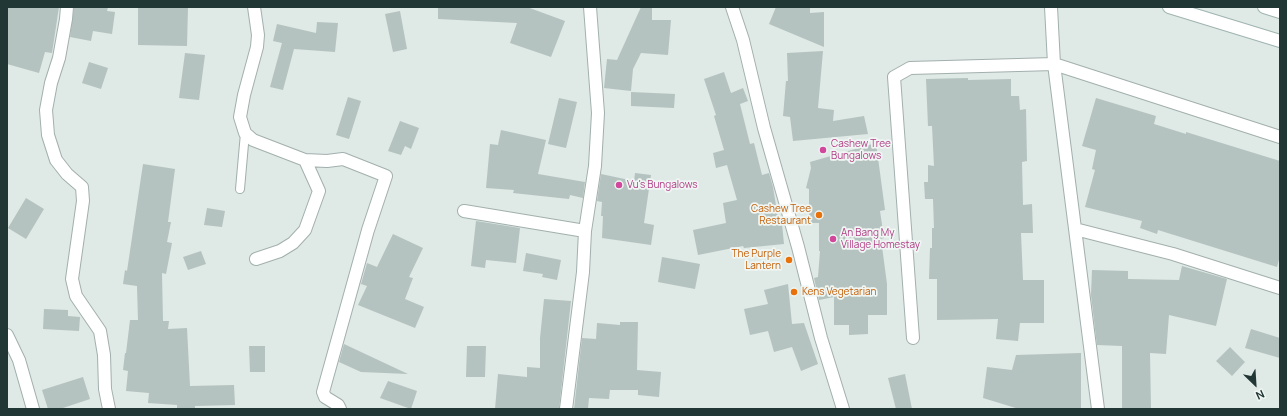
<!DOCTYPE html>
<style>
body{margin:0}
#map{position:relative;width:1287px;height:416px;overflow:hidden;background:#dfe9e6;font-family:Manrope,sans-serif}
canvas{display:block}
.frame{position:absolute;inset:0;border:8px solid #213735;pointer-events:none}
.north{position:absolute;left:1235px;top:364px;width:40px;height:40px;-webkit-text-stroke:3px #eff6f3;paint-order:stroke;rotate:155deg;font-size:11px;font-weight:700;line-height:16px;text-align:center;color:#213735}
.north::after{content:'';display:block;margin:auto;width:14px;height:18px;background:#213735;clip-path:polygon(50% 0,100% 100%,50% 72%,0 100%)}
</style>
<div id="map">
<canvas width="1287" height="416"></canvas>
<div class="frame"></div>
<div class="north">N</div>
</div>
<script>
const ctx = document.querySelector('canvas').getContext('2d');
ctx.lineJoin = 'round';
function fillPath(path, color) {
  ctx.fillStyle = color;
  ctx.fill(path, 'evenodd');
}
function poly(rows) {
  const path = new Path2D();
  for (const r of rows) {
    path.moveTo(r[0], r[1]);
    for (let i = 2; i < r.length; i += 2) path.lineTo(r[i], r[i + 1]);
  }
  return path;
}
function strokePath(path, color, width, dash) {
  ctx.strokeStyle = color;
  ctx.lineWidth = width;
  ctx.lineCap = dash ? 'butt' : 'round';
  ctx.setLineDash(dash || []);
  ctx.stroke(path);
}
function write(font, color, halo, rows, align = 'center') {
  ctx.font = font + ' Manrope,sans-serif';
  ctx.lineWidth = 3.5;
  ctx.setLineDash([]);
  ctx.textBaseline = 'middle';
  ctx.strokeStyle = halo;
  ctx.fillStyle = color;
  for (const [text, x, y, turn = 0] of rows) {
    ctx.save();
    ctx.translate(x, y);
    ctx.rotate((+turn || 0) * Math.PI / 180);
    ctx.textAlign = isNaN(turn) ? turn : align;
    if (halo) ctx.strokeText(text, 0, 0);
    ctx.fillText(text, 0, 0);
    ctx.restore();
  }
}
const building = poly([
 [7,7,59,7,52,53,45,52,39,73,7,64],
 [74,7,108,7,107,11,115,12,112,34,93,31,91,41,70,37],
 [138,7,188,7,187,46,138,45],
 [438,7,527,7,565,21,551,57,510,43,517,23,438,19],
 [641,7,652,7,652,20,671,20,668,55,641,53,633,69,631,91,604,88,607,59,617,60],
 [776,7,810,7,810,13,824,12,824,47,769,24],
 [400,11,407,49,393,52,385,14],
 [317,22,338,23,335,52,294,49,283,90,270,87,282,43,273,41,277,24,316,33],
 [823,51,818,108,834,110,833,121,864,116,868,134,793,141,790,117,783,116,786,81,788,81,787,53],
 [185,53,205,55,199,100,179,98],
 [89,62,108,68,101,89,82,83],
 [724,72,731,93,743,88,748,101,740,104,750,144,754,143,762,175,769,173,773,187,779,224,782,224,784,244,744,248,743,246,698,255,693,230,726,223,723,203,737,200,727,165,716,168,713,153,724,150,714,116,716,115,704,79],
 [968,78,968,80,1011,79,1011,96,1019,96,1020,110,1026,109,1027,161,1022,162,1023,205,1032,204,1033,233,1021,233,1023,280,1044,280,1044,323,1020,323,1018,341,996,339,998,319,937,320,937,279,929,279,930,248,932,248,932,228,934,228,933,199,925,199,924,182,928,182,928,165,934,166,932,126,928,126,926,79],
 [631,92,675,94,674,108,631,106],
 [348,97,361,101,349,139,336,135],
 [559,98,577,102,566,148,548,144],
 [1096,98,1156,116,1154,124,1186,134,1186,132,1280,161,1280,256,1277,267,1158,230,1157,234,1140,228,1142,221,1085,207,1095,170,1092,169,1096,150,1082,146],
 [400,121,419,128,411,149,405,146,401,155,388,151],
 [501,130,546,140,538,174,585,182,583,198,570,195,569,199,513,193,514,190,486,188,490,144,498,145],
 [876,143,885,210,880,211,884,238,881,239,887,284,887,315,868,315,868,334,849,335,849,325,834,325,834,297,819,300,814,278,818,277,820,251,819,251,819,223,809,223,809,189,806,188,811,168,810,162],
 [143,164,175,169,168,222,171,222,167,242,172,243,166,274,162,273,163,321,169,321,168,329,187,328,190,386,234,385,235,405,195,406,195,409,177,408,177,405,148,403,149,393,126,391,128,371,123,370,125,353,126,353,130,320,138,320,137,286,123,284,125,270,127,271],
 [635,173,651,175,644,223,654,225,651,245,602,238,603,216,601,216,602,202,597,201,601,174,634,181],
 [26,198,44,209,26,239,8,228],
 [207,208,225,211,222,227,204,225],
 [476,221,520,228,516,263,486,260,485,268,471,266],
 [393,234,423,248,409,277,413,278,405,299,424,307,415,328,358,305,367,286,361,284,367,263,377,267],
 [201,251,206,264,188,270,183,257],
 [526,253,561,260,557,280,542,277,543,274,523,271],
 [662,257,700,264,695,289,658,282],
 [1182,266,1227,279,1216,326,1169,315,1166,354,1150,353,1151,409,1122,409,1122,346,1097,345,1091,295,1092,270,1128,271,1128,279,1179,280],
 [788,284,792,324,804,323,818,364,801,371,792,347,774,352,768,331,750,335,744,309,768,304,764,290],
 [544,299,571,301,559,409,495,409,498,374,527,377,527,367,540,368,540,338],
 [44,309,68,310,68,316,80,317,79,331,43,329],
 [620,322,638,322,637,370,661,372,659,397,638,395,638,390,610,390,609,399,589,398,588,409,574,409,582,338,596,339,597,323,620,325],
 [1251,329,1280,338,1280,358,1245,348],
 [344,344,408,374,361,372,339,362],
 [249,346,265,346,265,372,250,372],
 [467,346,486,346,485,377,466,377],
 [1230,347,1245,362,1232,376,1216,361],
 [1081,353,1081,409,1019,409,983,398,987,367,1012,370,1016,355],
 [905,374,912,409,896,409,888,378],
 [83,377,90,399,60,409,48,409,42,390],
 [388,381,417,391,411,409,380,398]
]);
const service = poly([
 [240,189,245,133]
]);
const minor = poly([
 [67,7,66,19,59,58,51,83,46,110,48,135,56,160,67,174,82,187,83,201,72,279,76,296,100,331,104,355,105,389,109,409],
 [254,7,258,35,257,47,244,95,240,117,245,133,253,140,305,160,327,161,343,159,386,176,368,230,323,392,325,397,338,405,340,409],
 [732,7,743,40,764,128,798,247,821,338,843,409],
 [1051,7,1054,64,1098,409],
 [464,211,585,231],
 [1075,229,1173,254,1280,288],
 [256,259,280,251,293,243,305,230,319,191,305,160],
 [7,335,19,360,33,409],
 [913,338,894,77,910,68,1054,64,1280,137],
 [566,409,583,272,585,231,595,166,598,113,590,7]
]);
const secondary = poly([
 [1169,7,1280,41],
 [1264,7,1280,12]
]);
const markers = [
 [823,150,4,"#d1479c"],
 [619,185,4,"#d1479c"],
 [819,215,4,"#e8710a"],
 [833,239,4,"#d1479c"],
 [789,260,4,"#e8710a"],
 [794,292,4,"#e8710a"]
];
const hotelNames = [
 ["Cashew Tree",831,144],
 ["Bungalows",831,156],
 ["Vu's Bungalows",627,185],
 ["An Bang My",841,233],
 ["Village Homestay",841,245]
];
const foodNames = [
 ["Cashew Tree",811,209],
 ["Restaurant",811,221],
 ["The Purple",781,254],
 ["Lantern",781,266],
 ["Kens Vegetarian",802,292,"left"]
];
fillPath(building, '#b4c3bf');
strokePath(service, '#a2b0ad', 10);
strokePath(minor, '#a2b0ad', 14);
strokePath(secondary, '#9fb4b0', 14);
strokePath(service, '#fff', 8);
strokePath(minor, '#fff', 12);
strokePath(secondary, '#fff', 12);
for (const [x, y, r, color] of markers) {
  const dot = new Path2D();
  dot.arc(x, y, r, 0, 2 * Math.PI);
  ctx.fillStyle = color;
  ctx.fill(dot);
  strokePath(dot, '#eff6f3', 1.5);
}
write('10px', '#b23c85', '#eff6f3', hotelNames, 'left');
write('10px', '#c56008', '#eff6f3', foodNames, 'right');
</script>
